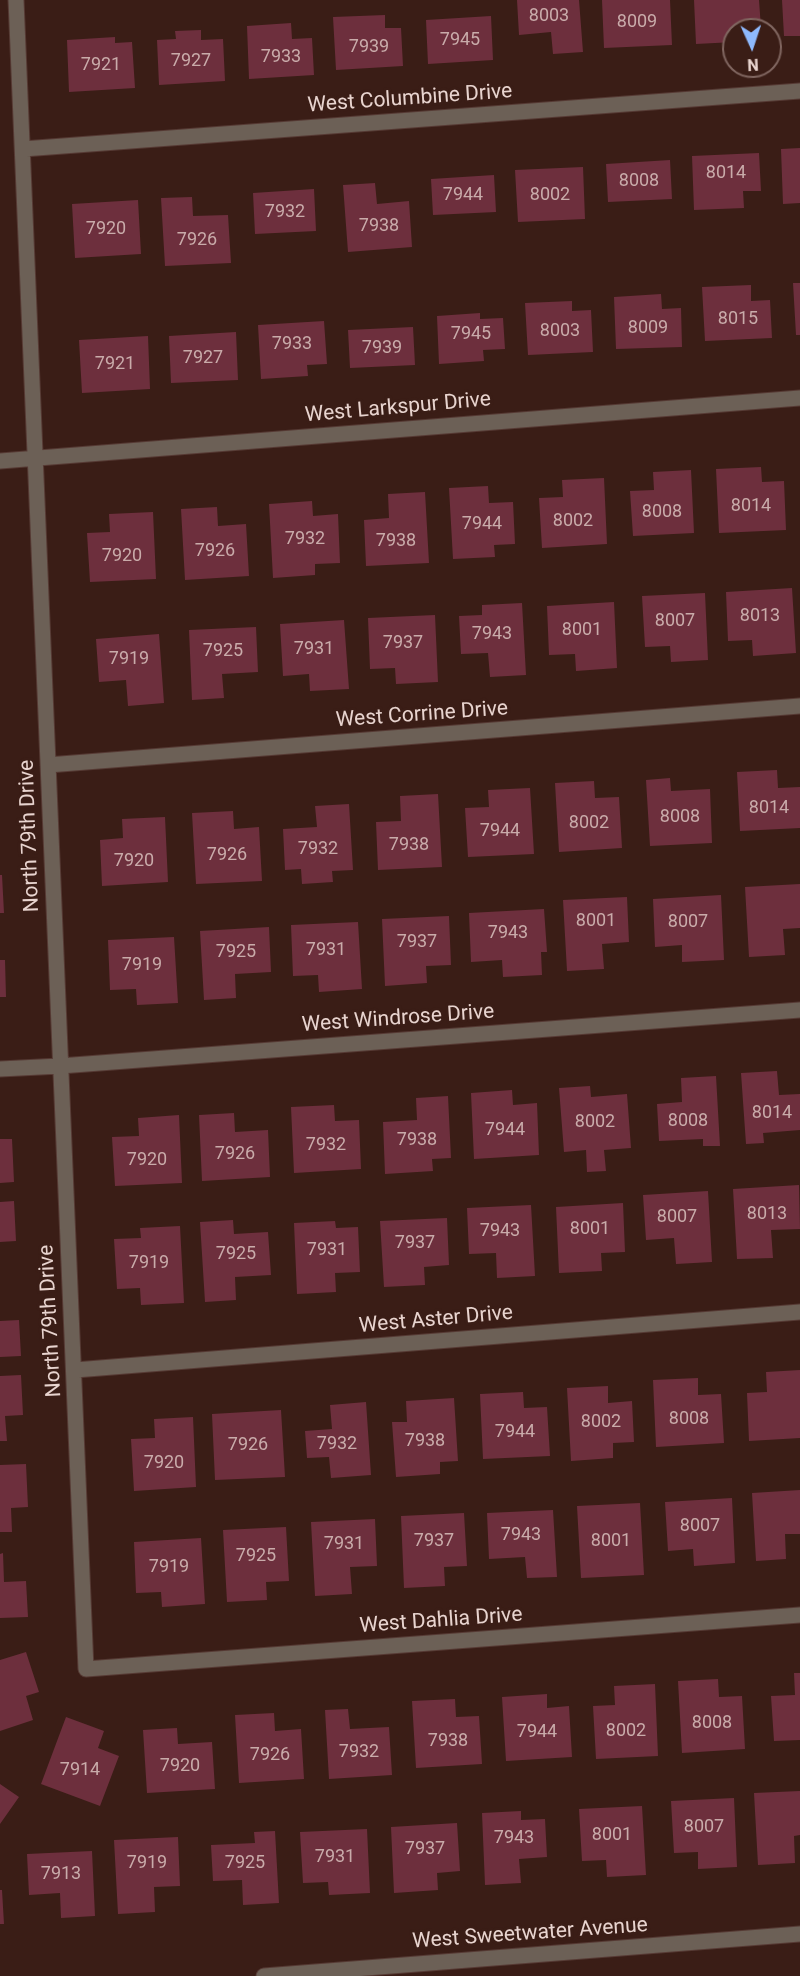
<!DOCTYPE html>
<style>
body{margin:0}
#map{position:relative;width:800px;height:1976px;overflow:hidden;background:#3a1d16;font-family:Roboto,sans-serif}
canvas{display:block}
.north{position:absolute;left:722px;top:18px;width:60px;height:60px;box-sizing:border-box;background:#3a1d16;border:2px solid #806660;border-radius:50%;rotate:177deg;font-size:16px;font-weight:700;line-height:24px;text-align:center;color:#e8d4cf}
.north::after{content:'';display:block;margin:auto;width:21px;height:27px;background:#8eb9fd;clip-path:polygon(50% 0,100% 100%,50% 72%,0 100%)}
</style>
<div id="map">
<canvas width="800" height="1976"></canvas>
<div class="north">N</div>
</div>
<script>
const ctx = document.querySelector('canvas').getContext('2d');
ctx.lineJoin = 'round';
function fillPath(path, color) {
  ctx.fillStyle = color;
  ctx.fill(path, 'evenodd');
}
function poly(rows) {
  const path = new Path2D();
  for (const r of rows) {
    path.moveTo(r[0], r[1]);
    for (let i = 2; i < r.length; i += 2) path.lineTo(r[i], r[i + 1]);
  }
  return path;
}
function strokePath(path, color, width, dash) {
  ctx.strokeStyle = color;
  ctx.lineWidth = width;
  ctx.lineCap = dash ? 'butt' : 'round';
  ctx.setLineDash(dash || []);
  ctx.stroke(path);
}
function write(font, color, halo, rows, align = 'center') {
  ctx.font = font + ' Roboto,sans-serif';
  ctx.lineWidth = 6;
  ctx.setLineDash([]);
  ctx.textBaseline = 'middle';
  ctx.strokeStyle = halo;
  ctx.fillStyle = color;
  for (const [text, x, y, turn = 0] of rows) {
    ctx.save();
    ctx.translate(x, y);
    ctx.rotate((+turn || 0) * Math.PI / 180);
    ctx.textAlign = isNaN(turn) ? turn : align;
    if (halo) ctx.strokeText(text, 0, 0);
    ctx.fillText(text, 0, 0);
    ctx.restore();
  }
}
const building = poly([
 [517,0,579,0,583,52,553,54,551,32,519,35],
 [602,0,670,0,672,45,604,48],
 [694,0,759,0,761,28,734,30,734,42,696,44],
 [782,0,800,0,800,36,784,36],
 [385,15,385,28,401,28,403,66,336,70,333,17],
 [491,16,493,60,428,64,426,20],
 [291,23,292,39,312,38,314,75,249,79,247,26],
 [201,30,201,40,223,39,225,81,159,85,157,40,176,39,175,31],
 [115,37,115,43,132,42,135,88,69,92,67,40],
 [800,148,800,203,783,204,781,149],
 [759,153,761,191,743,191,744,208,694,210,692,156],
 [670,160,672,199,608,202,606,164],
 [583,167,585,219,518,222,515,170],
 [494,175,496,212,433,215,431,179],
 [375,183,377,204,409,201,412,247,348,252,343,185],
 [314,189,316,231,255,234,253,193],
 [192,197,193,216,228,215,231,263,165,266,161,198],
 [138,200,141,254,75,258,72,204],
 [793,283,800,283,800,335,796,335],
 [751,285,751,301,770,300,772,338,705,341,702,287],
 [661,294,662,309,681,308,682,347,616,349,614,297],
 [572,301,572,311,591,310,593,352,528,355,525,303],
 [480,313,480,319,503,318,505,349,483,350,484,361,439,364,437,316],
 [324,321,327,364,307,365,308,376,261,379,258,325],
 [413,327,415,365,350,368,348,330],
 [236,332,238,380,171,383,169,336],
 [148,336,150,389,82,393,79,340],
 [761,467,762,482,784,481,786,530,719,533,716,469],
 [691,470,694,533,633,536,630,491,654,490,653,472],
 [604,478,607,544,542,548,539,498,563,497,562,480],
 [488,486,489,503,513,502,515,544,494,545,495,557,453,559,449,488],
 [425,492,429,563,366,566,364,520,389,518,388,494],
 [312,501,313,516,338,514,340,563,315,564,315,575,273,578,269,504],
 [217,507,218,526,246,524,249,576,185,580,181,509],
 [153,512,156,579,90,582,87,533,110,532,109,514],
 [792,588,796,653,753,656,752,640,728,641,726,592],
 [705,593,708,660,671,662,670,646,645,647,642,596],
 [614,602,617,668,576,671,575,654,549,655,547,606],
 [522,603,526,675,490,677,488,653,461,654,459,616,482,615,482,605],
 [435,615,438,682,396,684,395,668,370,669,368,618],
 [344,620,349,689,310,691,309,674,283,676,280,624],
 [256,627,258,672,222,674,224,698,192,700,189,630],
 [159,634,164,703,128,706,126,680,99,682,96,639],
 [777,770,778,788,800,787,800,828,740,831,737,772],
 [670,778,671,791,710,789,712,843,650,846,646,780],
 [594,781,595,798,619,797,622,848,559,852,555,783],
 [530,788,534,854,468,857,465,808,489,807,488,790],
 [438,794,442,867,378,870,376,822,401,821,400,796],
 [349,804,353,870,332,871,333,882,302,884,301,869,285,870,283,829,317,827,315,806],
 [233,811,234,829,259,827,262,881,196,884,192,813],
 [165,817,168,882,102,886,100,840,123,838,122,819],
 [0,875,2,875,4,913,0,913],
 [800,884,800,928,783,929,785,955,749,957,745,887],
 [721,895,724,960,682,962,682,945,655,947,653,899],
 [627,897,629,942,602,944,604,969,567,971,563,900],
 [544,909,547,952,541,952,542,975,503,977,502,960,471,962,469,913],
 [449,916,451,965,426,966,427,983,385,986,382,919],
 [358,922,362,989,319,992,318,975,293,976,291,925],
 [269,927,271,972,235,974,236,998,204,1000,200,931],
 [174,937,178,1003,137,1005,136,989,110,990,108,940],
 [0,960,5,960,6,997,0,997],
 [777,1071,779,1095,800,1094,800,1130,763,1133,764,1143,746,1144,741,1073],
 [716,1076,720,1146,703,1146,703,1139,659,1141,657,1104,682,1102,681,1078],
 [590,1086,591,1097,627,1094,631,1148,604,1150,606,1171,587,1172,586,1150,564,1152,559,1088],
 [512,1090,513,1105,537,1103,539,1155,474,1159,471,1093],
 [448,1096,451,1158,432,1159,433,1171,385,1174,383,1122,417,1120,416,1098],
 [334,1105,335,1121,359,1120,361,1169,294,1173,291,1107],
 [234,1113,235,1132,268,1130,270,1177,202,1181,199,1115],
 [179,1115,182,1183,115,1186,112,1137,139,1136,138,1118],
 [0,1139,12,1139,14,1182,0,1183],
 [799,1185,800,1229,771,1230,773,1258,737,1259,733,1189],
 [708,1191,712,1262,676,1264,674,1238,646,1240,643,1195],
 [14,1201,16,1241,0,1242,0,1202],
 [623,1203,625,1252,601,1253,602,1271,559,1273,556,1207],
 [531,1205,535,1276,497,1278,496,1253,469,1254,467,1208],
 [447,1218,449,1265,424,1267,425,1285,384,1287,380,1221],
 [233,1220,234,1234,268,1232,271,1275,235,1277,236,1300,205,1302,200,1222],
 [335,1221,336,1228,358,1227,360,1272,335,1273,336,1292,297,1294,294,1223],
 [180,1226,184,1303,141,1305,140,1288,117,1289,114,1239,141,1238,140,1228],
 [19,1320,21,1356,0,1357,0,1321],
 [800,1370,800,1438,749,1441,747,1393,767,1392,766,1372],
 [21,1375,23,1415,5,1416,7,1441,0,1441,0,1376],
 [698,1378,698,1395,721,1394,724,1443,656,1447,653,1380],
 [608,1386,608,1403,632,1401,634,1442,613,1443,613,1458,571,1461,567,1388],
 [523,1392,524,1408,547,1407,550,1456,483,1459,480,1394],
 [454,1398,458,1461,440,1462,440,1474,396,1477,392,1422,407,1422,406,1401],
 [366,1402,371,1475,331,1478,329,1457,307,1458,305,1431,332,1429,330,1405],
 [281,1410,285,1477,215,1480,212,1414],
 [193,1417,196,1487,134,1491,131,1439,155,1438,154,1419],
 [26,1464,28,1507,11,1508,12,1532,0,1532,0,1465],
 [800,1490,800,1534,785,1534,786,1559,756,1561,752,1493],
 [732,1498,735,1563,694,1566,693,1549,668,1551,665,1502],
 [640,1503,644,1575,581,1578,577,1506],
 [553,1510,557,1577,527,1578,525,1557,489,1559,487,1513],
 [464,1513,467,1566,444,1567,445,1586,404,1588,401,1516],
 [375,1519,377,1566,350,1567,352,1594,315,1596,311,1522],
 [286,1527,289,1581,266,1582,267,1600,227,1602,223,1530],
 [201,1538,205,1604,162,1607,161,1592,136,1593,134,1542],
 [3,1553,4,1582,26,1581,28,1617,0,1618,0,1554],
 [26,1652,39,1692,26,1696,33,1720,0,1731,0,1660],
 [794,1673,800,1673,800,1740,774,1741,771,1696,795,1695],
 [718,1679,719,1697,742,1696,745,1749,682,1753,678,1681],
 [655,1684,658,1756,596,1759,593,1706,615,1705,614,1686],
 [547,1694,547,1708,569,1706,572,1757,506,1761,502,1697],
 [455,1699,456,1717,479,1716,482,1764,416,1768,412,1701],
 [348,1709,350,1729,389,1727,392,1775,329,1779,325,1710],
 [274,1713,275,1731,301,1729,304,1779,239,1783,235,1715],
 [66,1717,104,1731,98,1748,119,1756,100,1806,41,1784],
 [177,1728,178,1744,212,1742,215,1789,147,1793,143,1730],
 [0,1784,19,1797,0,1824],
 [800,1791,800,1835,794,1836,795,1863,758,1865,754,1793],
 [734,1798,737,1867,698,1869,698,1852,674,1853,671,1801],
 [642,1806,646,1875,607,1877,606,1860,582,1861,579,1809],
 [521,1811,521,1820,545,1819,547,1857,519,1859,521,1883,485,1885,482,1813],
 [457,1823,460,1871,437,1873,438,1890,394,1893,391,1827],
 [367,1829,370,1893,329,1895,328,1882,303,1883,300,1832],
 [275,1831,279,1903,243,1905,242,1880,213,1881,211,1845,255,1843,254,1832],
 [178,1837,180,1886,154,1887,155,1912,118,1914,114,1840],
 [92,1851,95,1916,61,1918,60,1893,29,1895,27,1854],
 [0,1890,2,1890,4,1924,0,1924]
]);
const minor = poly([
 [16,0,86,1669,800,1615],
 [23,149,800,91],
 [0,461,800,398],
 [48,765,800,706],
 [0,1069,60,1066,800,1010],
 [75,1370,800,1312]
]);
const tertiary = poly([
 [264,1976,800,1934]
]);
const numberNames = [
 ["8003",549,16],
 ["8009",637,22],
 ["7945",460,40],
 ["7939",369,47],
 ["7933",281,57],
 ["7927",191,61],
 ["7921",101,65],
 ["8014",726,173],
 ["8008",639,181],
 ["7944",463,195],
 ["8002",550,195],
 ["7932",285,212],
 ["7938",379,226],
 ["7920",106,229],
 ["7926",197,240],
 ["8015",738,319],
 ["8009",648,328],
 ["8003",560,331],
 ["7945",471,334],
 ["7933",292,344],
 ["7939",382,348],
 ["7927",203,358],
 ["7921",115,364],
 ["8014",751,506],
 ["8008",662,512],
 ["8002",573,521],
 ["7944",482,524],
 ["7932",305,539],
 ["7938",396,541],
 ["7926",215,551],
 ["7920",122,556],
 ["8013",760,616],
 ["8007",675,621],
 ["8001",582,630],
 ["7943",492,634],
 ["7937",403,643],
 ["7931",314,649],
 ["7925",223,651],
 ["7919",129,659],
 ["8014",769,808],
 ["8008",680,817],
 ["8002",589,823],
 ["7944",500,831],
 ["7938",409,845],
 ["7932",318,849],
 ["7926",227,855],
 ["7920",134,861],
 ["8001",596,921],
 ["8007",688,922],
 ["7943",508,933],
 ["7937",417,942],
 ["7931",326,950],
 ["7925",236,952],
 ["7919",142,965],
 ["8014",772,1113],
 ["8008",688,1121],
 ["8002",595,1122],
 ["7944",505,1130],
 ["7938",417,1140],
 ["7932",326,1145],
 ["7926",235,1154],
 ["7920",147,1160],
 ["8013",767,1214],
 ["8007",677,1217],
 ["8001",590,1229],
 ["7943",500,1231],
 ["7937",415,1243],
 ["7931",327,1250],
 ["7925",236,1254],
 ["7919",149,1263],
 ["8008",689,1419],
 ["8002",601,1422],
 ["7944",515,1432],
 ["7938",425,1441],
 ["7932",337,1444],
 ["7926",248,1445],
 ["7920",164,1463],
 ["8007",700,1526],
 ["7943",521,1535],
 ["7937",434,1541],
 ["8001",611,1541],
 ["7931",344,1544],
 ["7925",256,1556],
 ["7919",169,1567],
 ["8008",712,1723],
 ["8002",626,1731],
 ["7944",537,1732],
 ["7938",448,1741],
 ["7932",359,1752],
 ["7926",270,1755],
 ["7920",180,1766],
 ["7914",80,1770],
 ["8007",704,1827],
 ["8001",612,1835],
 ["7943",514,1838],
 ["7937",425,1849],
 ["7931",335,1857],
 ["7919",147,1863],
 ["7925",245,1863],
 ["7913",61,1874]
];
const streetNames = [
 ["West Columbine Drive",410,99,-4],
 ["West Larkspur Drive",398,408,-5],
 ["West Corrine Drive",422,715,-4],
 ["North 79th Drive",30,836,-92],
 ["West Windrose Drive",398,1019,-4],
 ["West Aster Drive",436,1320,-5],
 ["North 79th Drive",51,1321,-93],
 ["West Dahlia Drive",441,1621,-4],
 ["West Sweetwater Avenue",530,1934,-4]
];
fillPath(building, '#6d2f3d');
strokePath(minor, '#563a34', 17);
strokePath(tertiary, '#563a34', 17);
strokePath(minor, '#6c6056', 15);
strokePath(tertiary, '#6c6056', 15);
write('18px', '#c9abaa', null, numberNames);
write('21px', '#e8d4cf', '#3a1d16', streetNames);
</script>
